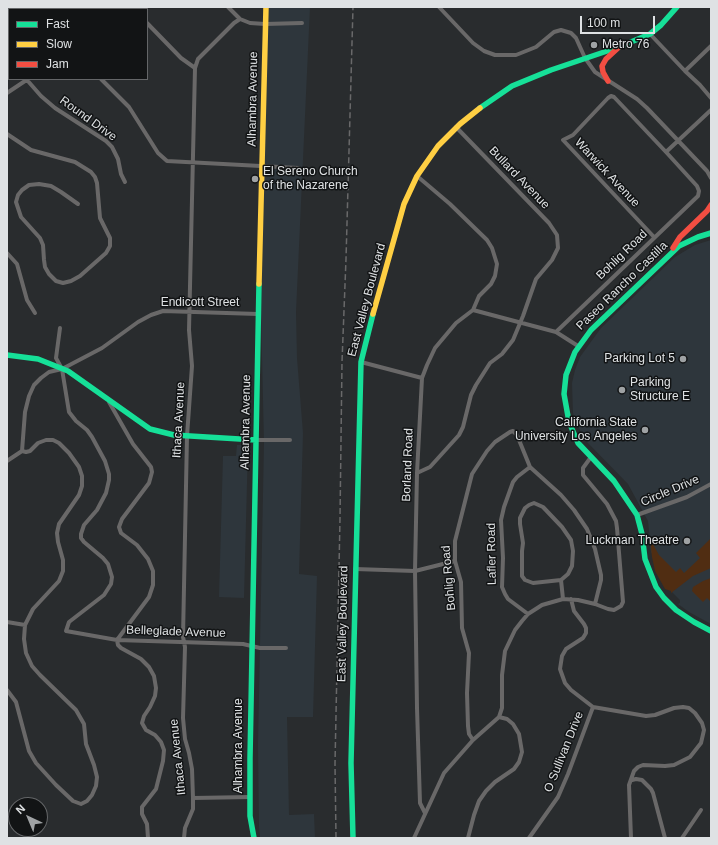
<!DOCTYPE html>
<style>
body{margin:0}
#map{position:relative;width:718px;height:845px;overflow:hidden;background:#292c2e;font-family:Helvetica,sans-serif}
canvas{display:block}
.frame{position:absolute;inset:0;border:8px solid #dfe2e4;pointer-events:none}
.legend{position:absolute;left:8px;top:8px;width:140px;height:72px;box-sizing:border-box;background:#121415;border:1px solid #646668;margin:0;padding:5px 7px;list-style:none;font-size:12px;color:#dfe2e4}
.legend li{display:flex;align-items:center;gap:8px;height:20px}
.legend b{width:20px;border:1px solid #646668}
.north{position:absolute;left:8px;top:797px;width:40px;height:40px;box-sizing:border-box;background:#121415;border:1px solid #646668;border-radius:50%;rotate:316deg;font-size:11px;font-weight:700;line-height:16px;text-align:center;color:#dfe2e4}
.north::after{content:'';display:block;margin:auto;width:14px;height:18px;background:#9fa2a4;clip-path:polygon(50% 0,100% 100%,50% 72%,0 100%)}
.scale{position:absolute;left:580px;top:16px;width:75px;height:18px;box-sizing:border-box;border:2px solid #dfe2e4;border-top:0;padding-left:5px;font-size:12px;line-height:14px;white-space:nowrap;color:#dfe2e4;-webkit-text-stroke:3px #121415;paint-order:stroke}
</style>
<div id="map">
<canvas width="718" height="845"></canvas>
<div class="frame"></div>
<ul class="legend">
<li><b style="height:5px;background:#16e098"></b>Fast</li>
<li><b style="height:5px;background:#ffcf43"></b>Slow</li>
<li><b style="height:5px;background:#f24e42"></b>Jam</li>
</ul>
<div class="north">N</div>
<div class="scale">100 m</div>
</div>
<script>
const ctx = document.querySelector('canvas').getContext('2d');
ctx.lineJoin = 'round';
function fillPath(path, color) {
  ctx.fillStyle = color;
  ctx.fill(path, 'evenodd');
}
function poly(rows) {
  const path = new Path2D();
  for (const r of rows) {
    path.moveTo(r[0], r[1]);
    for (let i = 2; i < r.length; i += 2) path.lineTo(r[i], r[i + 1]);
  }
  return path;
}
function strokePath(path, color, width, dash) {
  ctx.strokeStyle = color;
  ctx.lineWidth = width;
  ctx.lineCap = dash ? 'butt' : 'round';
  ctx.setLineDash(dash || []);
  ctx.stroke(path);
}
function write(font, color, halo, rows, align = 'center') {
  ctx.font = font + ' Helvetica,sans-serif';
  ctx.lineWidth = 3;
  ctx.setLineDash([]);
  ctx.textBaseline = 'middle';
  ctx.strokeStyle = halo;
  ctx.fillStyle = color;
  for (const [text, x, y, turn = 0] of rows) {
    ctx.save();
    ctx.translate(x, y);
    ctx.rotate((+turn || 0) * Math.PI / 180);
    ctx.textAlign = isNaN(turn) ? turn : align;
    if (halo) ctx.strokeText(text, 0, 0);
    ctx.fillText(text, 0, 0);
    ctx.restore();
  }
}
const built = poly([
 [268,7,310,7,296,312,297,358,303,433,299,574,317,576,313,717,287,717,289,815,314,814,315,838,260,838,259,826,258,745,264,443,261,313],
 [711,240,711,624,689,612,678,604,680,603,680,600,671,591,651,552,648,521,628,484,586,441,577,425,573,413,572,383,575,370,580,357,601,328,675,257,695,245],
 [237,445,248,445,244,598,219,597,223,456,236,456]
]);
const green = poly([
 [711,538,711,568,693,576,671,593,671,591,665,589,655,571,652,557,650,539,659,555,676,572,680,568,684,573,700,558,696,553],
 [711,578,711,602,707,598,703,602,692,591,693,587,703,581]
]);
const street = poly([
 [54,7,56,9],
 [132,7,134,9],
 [228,7,240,19,250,23,265,24,302,23],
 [439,7,473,43,484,51,495,55,516,55,536,47,554,32,561,30,571,33,576,38,585,58,595,72,637,99,647,108,707,171,711,178],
 [99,9,101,7],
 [7,17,7,22],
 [147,23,181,58,195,68],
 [650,34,685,71,700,85,711,98],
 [685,71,711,46],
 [101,79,129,107,158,153,167,161,298,168],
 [27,80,41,96,55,108,106,141,112,147,118,159,121,174,125,182],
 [7,93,28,79],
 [7,134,31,150,75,162,91,172,95,177,97,183,100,218,110,238,110,246,106,253,80,276,71,281,63,283,56,281,49,274,45,267,44,260,43,245,40,238,21,217,16,202,18,195,22,190,29,185,39,184,51,186,61,192,78,204],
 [666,152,711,110],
 [417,176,450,204,487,240,492,248,497,264,495,276,491,284,479,296,473,310,456,323,435,348,427,365,422,378,417,473,415,571,417,708,420,803,425,813],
 [7,253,17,264,27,300,35,313],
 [473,310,556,332,578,346],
 [60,328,56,358,62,369,69,412,76,421,87,430,92,437,105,461,109,474,109,480,106,493,97,510,84,525,81,534,81,538,84,542,103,558,108,564,112,577,111,584,104,595,69,622,66,631,117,640,243,644,260,648,286,648],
 [556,332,698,196,699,191,697,186,666,152,614,97,611,96,608,98,573,135,563,140,654,237],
 [361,362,422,378],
 [109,402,133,444,151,467,152,472,149,483,122,519,119,527,121,533,137,545,148,559,153,571,153,585,149,597,117,640,118,645,121,648,141,659,149,667,154,676,156,688,155,696,150,707,144,716,142,723,146,730,155,735,161,742,164,750,163,761,156,789,142,807,142,814,147,824,148,838],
 [256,440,290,440],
 [7,461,22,451,25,412,29,396,34,385,41,378,49,372,62,369,102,348,138,322,151,315,163,311,258,314],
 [417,473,430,467,459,435,463,427,471,395,476,385,490,363,502,354,513,340,523,316,536,279,552,260,558,248,557,235,549,223,456,127],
 [637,515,687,497,711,484],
 [355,569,415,571,455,561],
 [561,580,568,574,572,566,573,551,571,540,562,527,543,507,534,503,529,505,525,508,520,518,520,524,523,543,522,551,522,576,525,580,533,583,561,580,563,599],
 [528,614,508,599,505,594,502,587,503,558,501,520,504,507,513,482,517,477,530,467],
 [7,622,25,625],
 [7,690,16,702,29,751,36,763,56,785,73,801,81,804,87,801,92,795,96,786,97,777,94,765,86,744,84,724,76,710,40,675,32,666,26,653,24,639,25,625,33,609,59,581,63,571,63,560,58,542,57,533,59,524,79,495,82,486,82,476,79,467,69,453,59,443,53,440,46,440,38,443,30,451,26,452,22,451],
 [593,707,646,716,655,715,674,708,683,707,689,708,695,713,702,723,704,730,701,743,690,757,674,765,665,766,643,765,638,767,634,771,629,785,631,838],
 [473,740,469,734,468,726,467,693,469,653,462,628,461,582,455,561,455,541,472,474,487,451,495,442,510,432,513,431,517,435,530,467,561,495,574,510,587,529,595,549,601,575,601,580,595,604],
 [632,780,636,779,642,780,651,789,653,793,665,838],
 [193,798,250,797],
 [184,838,185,828,193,809,193,798,192,769,189,753,185,739,183,718,185,647,183,637,187,436,192,366,189,330,195,68,198,59,234,23,240,19],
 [414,838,444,773,473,740,499,717,502,708,502,675,505,651,515,630,522,621,528,614,542,605,563,599,578,600,595,604,608,609,614,610,621,606,623,602,617,528,616,521,607,504,583,475,583,468,591,457],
 [468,838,474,815,479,801,486,791,495,782,514,769,519,762,522,752,519,734,513,724,507,719,499,717],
 [529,838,558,797,568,774,593,707,571,690,565,683,560,669,562,656,566,649,583,638,586,633,586,628,584,624,574,611,571,599],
 [682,838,701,810]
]);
const fast = poly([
 [480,108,512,86,551,70,619,47,650,34,661,25,677,7],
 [711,233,698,237,679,246,591,330,575,352,566,375,564,394,569,422,578,443,614,481,637,515,642,534,645,559,656,587,664,598,676,610,694,622,711,631],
 [7,355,38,359,68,371,150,429,174,435,256,440],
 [254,838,250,816,250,758,259,284],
 [353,838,351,763,361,362,373,314]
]);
const slow = poly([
 [259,284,266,7],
 [373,314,404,204,417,176,438,146,460,124,480,108]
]);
const jam = poly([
 [608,81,603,72,602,66,606,59,618,48],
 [673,248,680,237,707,211,711,205]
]);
const rail = poly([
 [336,838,335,764,340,519,342,362,346,259,353,7]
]);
const markers = [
 [594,45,4,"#9fa2a4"],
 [255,179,4,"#9fa2a4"],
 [683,359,4,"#9fa2a4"],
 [622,390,4,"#9fa2a4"],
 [645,430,4,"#9fa2a4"],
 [687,541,4,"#9fa2a4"]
];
const poiNames = [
 ["Metro 76",602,45],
 ["El Sereno Church",263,172],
 ["of the Nazarene",263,186],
 ["Parking Lot 5",675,359,"right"],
 ["Parking",630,383],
 ["Structure E",630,397],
 ["California State",637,423,"right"],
 ["University Los Angeles",637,437,"right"],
 ["Luckman Theatre",679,541,"right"]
];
const streetNames = [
 ["Alhambra Avenue",253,99,-89],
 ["Round Drive",88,119,36],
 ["Warwick Avenue",607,173,47],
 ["Bullard Avenue",519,178,46],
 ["Bohlig Road",622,255,-44],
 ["Paseo Rancho Castilla",622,286,-44],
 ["East Valley Boulevard",367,300,-75],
 ["Endicott Street",200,303],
 ["Ithaca Avenue",179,420,-87],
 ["Alhambra Avenue",246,422,-89],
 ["Borland Road",408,465,-88],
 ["Circle Drive",670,491,-23],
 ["Lafler Road",492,554,-91],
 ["Bohlig Road",449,578,-95],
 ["East Valley Boulevard",343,624,-89],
 ["Belleglade Avenue",176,632,2],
 ["Alhambra Avenue",239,746,-90],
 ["O Sullivan Drive",564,752,-68],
 ["Ithaca Avenue",178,757,-96]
];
fillPath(built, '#2e363c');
fillPath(green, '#502d12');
strokePath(street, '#696868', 4);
strokePath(fast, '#16e098', 5.5);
strokePath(slow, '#ffcf43', 5.5);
strokePath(jam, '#f24e42', 5.5);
strokePath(rail, '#69696a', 1.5, [6, 3]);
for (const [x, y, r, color] of markers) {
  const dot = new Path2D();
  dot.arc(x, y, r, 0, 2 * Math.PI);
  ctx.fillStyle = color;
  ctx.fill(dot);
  strokePath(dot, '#121415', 1.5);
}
write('12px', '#dfe2e4', '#121415', poiNames, 'left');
write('12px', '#dfe2e4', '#121415', streetNames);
</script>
